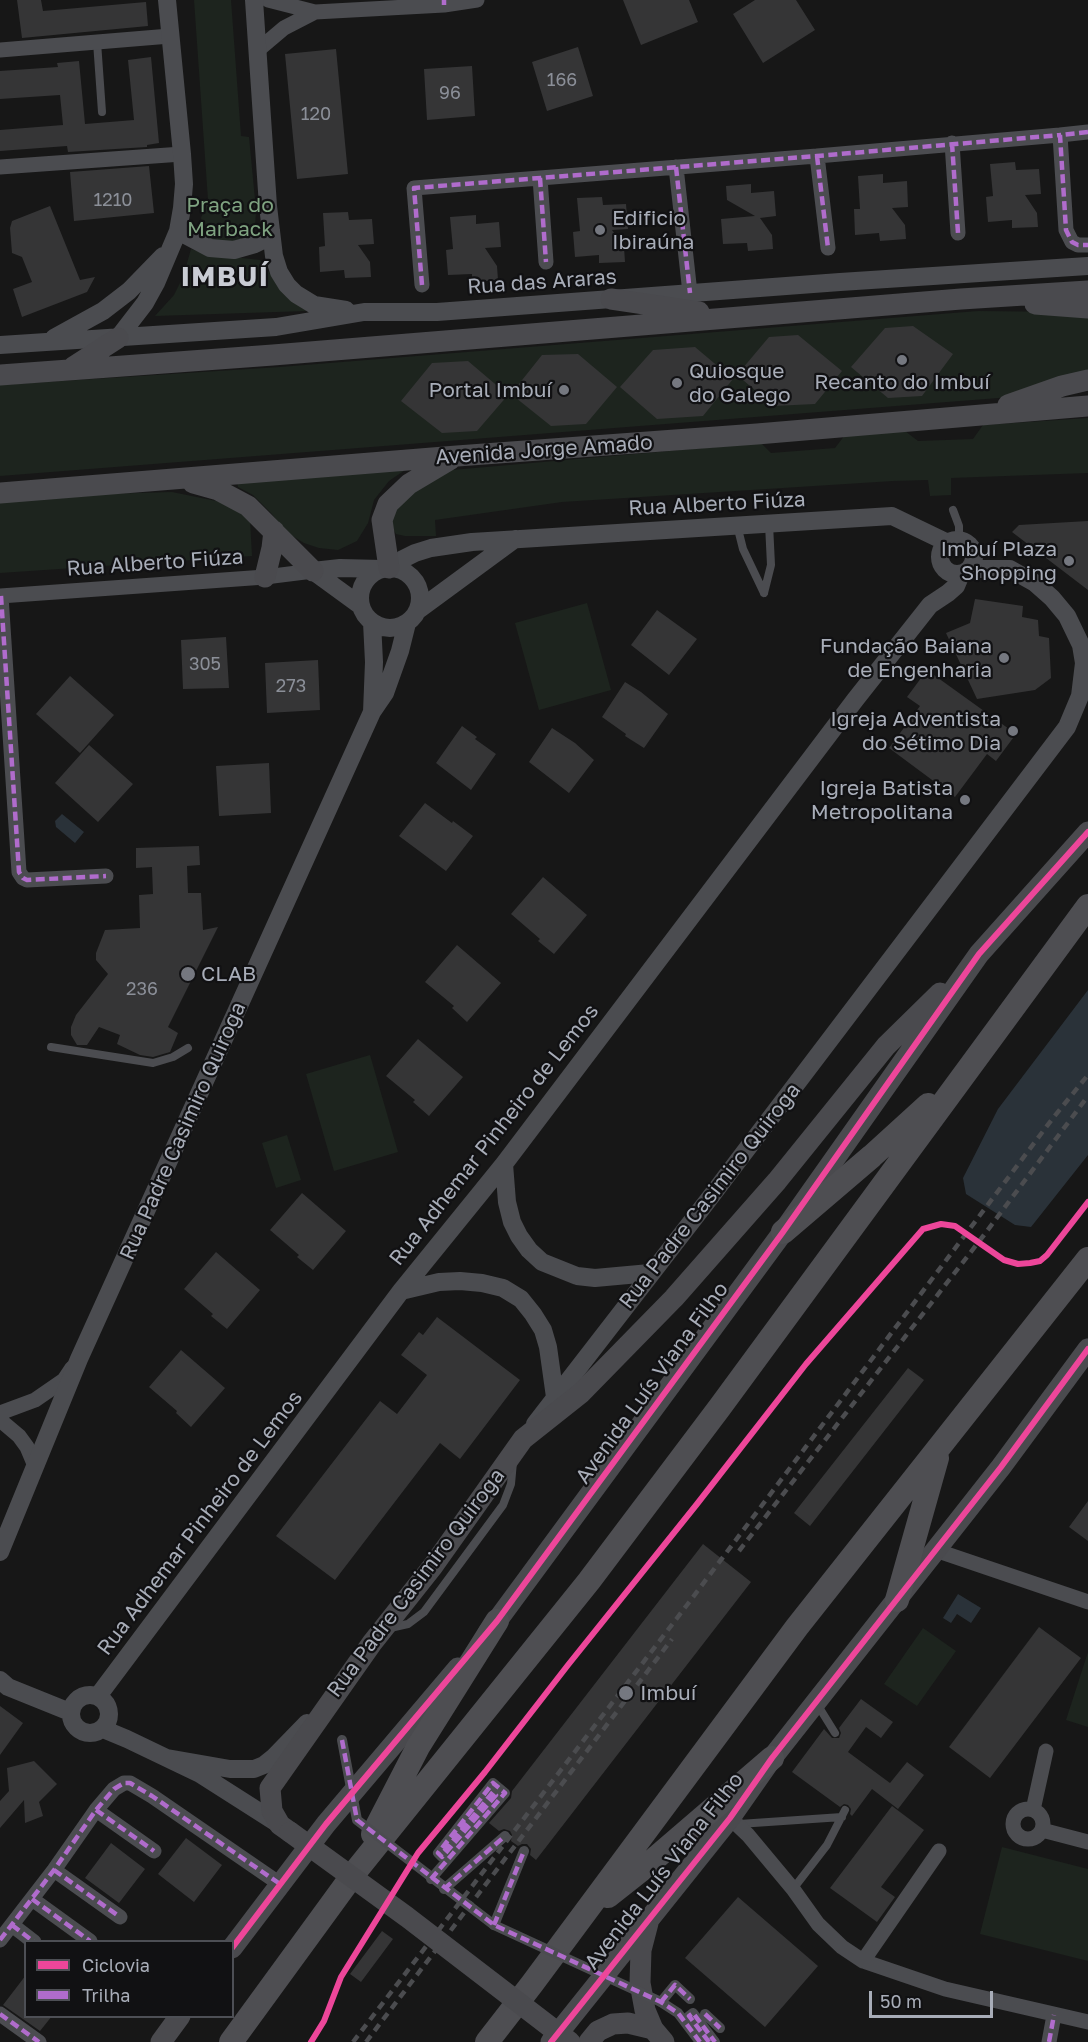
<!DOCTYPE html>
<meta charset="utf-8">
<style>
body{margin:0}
#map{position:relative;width:1088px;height:2042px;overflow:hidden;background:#171717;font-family:"Golos Text",sans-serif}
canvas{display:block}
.legend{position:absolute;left:24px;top:1940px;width:210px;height:78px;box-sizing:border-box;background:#111113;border:2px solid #4d4f55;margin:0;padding:8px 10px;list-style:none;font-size:18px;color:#a8adb8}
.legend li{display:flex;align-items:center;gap:12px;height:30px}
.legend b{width:30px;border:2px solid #4d4f55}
.scale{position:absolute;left:869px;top:1991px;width:124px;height:27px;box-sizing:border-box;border:3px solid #a8adb8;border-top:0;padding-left:8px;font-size:18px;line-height:21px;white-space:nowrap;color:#a8adb8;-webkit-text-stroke:4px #111113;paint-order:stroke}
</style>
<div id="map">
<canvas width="1088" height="2042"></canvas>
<ul class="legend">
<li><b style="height:8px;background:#ed469a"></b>Ciclovia</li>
<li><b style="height:8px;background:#b06ccc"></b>Trilha</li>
</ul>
<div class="scale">50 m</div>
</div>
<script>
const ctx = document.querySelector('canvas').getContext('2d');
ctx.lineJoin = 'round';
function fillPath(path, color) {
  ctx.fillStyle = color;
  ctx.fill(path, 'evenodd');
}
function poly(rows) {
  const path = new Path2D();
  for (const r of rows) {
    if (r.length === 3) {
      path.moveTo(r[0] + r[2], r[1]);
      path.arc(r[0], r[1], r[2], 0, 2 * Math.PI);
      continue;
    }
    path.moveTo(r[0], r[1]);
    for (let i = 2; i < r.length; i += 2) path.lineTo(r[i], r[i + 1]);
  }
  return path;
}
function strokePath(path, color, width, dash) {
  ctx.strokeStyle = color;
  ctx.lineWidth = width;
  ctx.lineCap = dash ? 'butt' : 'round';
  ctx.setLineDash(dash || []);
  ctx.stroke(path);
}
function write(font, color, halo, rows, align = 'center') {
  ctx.font = font + ' "Golos Text",sans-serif';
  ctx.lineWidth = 4.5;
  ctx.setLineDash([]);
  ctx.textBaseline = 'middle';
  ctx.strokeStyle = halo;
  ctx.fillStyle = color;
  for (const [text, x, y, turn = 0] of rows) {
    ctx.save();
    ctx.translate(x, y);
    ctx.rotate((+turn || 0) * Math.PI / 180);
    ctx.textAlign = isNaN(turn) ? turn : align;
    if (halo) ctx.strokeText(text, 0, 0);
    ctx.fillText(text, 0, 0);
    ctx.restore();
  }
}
const green = poly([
 [194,0,231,0,241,136,249,137,256,210,255,228,244,239,230,245,212,240,204,230,201,218,208,200],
 [191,249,206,254,260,260,290,300,307,311,155,316,174,295,183,277],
 [978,311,1068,312,1088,315,1088,391,0,476,0,385,280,367],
 [1088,418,1088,473,951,478,951,495,930,496,928,480,893,481,562,502,435,520,436,536,405,536,396,534,391,526,390,508,440,471,761,443,771,453,835,448,845,435,905,431,918,441,973,439,983,425],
 [411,466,389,481,374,500,368,523,357,541,338,550,319,548,304,543,286,532,271,513,253,495,238,487,237,482],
 [172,492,226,503,250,520,252,556,0,573,0,497],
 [587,603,611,690,539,710,515,623],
 [370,1055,398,1152,334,1171,306,1074],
 [287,1135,301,1180,276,1188,262,1143],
 [923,1628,956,1651,917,1706,884,1684],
 [1088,1652,1088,1727,1066,1720],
 [1002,1847,1088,1869,1088,1961,980,1934]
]);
const water = poly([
 [62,814,84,832,75,843,56,827,55,821],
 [1088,990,1088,1155,1031,1227,1015,1225,966,1194,963,1178,998,1109],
 [958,1594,981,1608,971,1623,957,1614,951,1623,943,1618]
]);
const building = poly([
 [17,0,41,0,43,11,146,2,148,26,22,38],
 [623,0,689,0,698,22,641,45],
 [755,0,796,0,815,30,763,63,733,14],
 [578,47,593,96,547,111,532,62],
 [336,49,348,174,297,179,285,54],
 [151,57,159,143,147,145,147,147,68,152,67,146,0,151,0,130,63,125,60,95,0,99,0,71,58,67,57,63,79,61,85,124,134,120,128,60],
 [472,66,475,116,427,120,424,69],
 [1015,162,1016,170,1039,169,1041,194,1025,195,1037,213,1038,227,1012,228,1012,220,988,222,986,197,993,196,990,164],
 [149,166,154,213,74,221,70,172],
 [883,174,883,183,907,181,908,207,892,208,905,225,906,239,880,241,879,233,855,235,854,209,860,209,858,176],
 [751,184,751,193,774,191,776,216,760,218,772,235,773,249,748,251,747,243,723,244,721,219,755,216,727,200,726,186],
 [602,197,603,205,626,204,628,229,612,230,624,247,625,262,599,263,599,255,575,257,573,232,580,231,577,198],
 [50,206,80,280,95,277,87,292,22,317,13,289,32,282,22,257,12,253,10,228,12,221],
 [348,212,349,220,372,219,374,244,358,245,370,262,371,277,345,278,344,270,320,272,319,247,325,246,323,213],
 [476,215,476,224,499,222,501,247,485,248,497,266,498,280,472,282,472,274,448,275,446,250,453,249,450,217],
 [913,326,953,354,922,396,888,398,851,367,885,328],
 [798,335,842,371,815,404,774,406,737,375,769,337],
 [695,347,733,379,703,416,657,419,620,387,653,350],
 [578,354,617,387,586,424,551,426,511,394,542,355],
 [468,361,508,395,477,431,442,433,401,401,432,363],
 [1088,521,1088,590,1012,532,1019,525],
 [975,599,1023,606,1022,617,1038,620,1039,636,1049,638,1051,678,1035,690,977,699,946,633,970,623],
 [657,610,697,639,669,675,631,645],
 [226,637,229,688,183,689,181,640],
 [318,660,320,710,267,713,265,663],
 [927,670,1016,734,996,761,987,754,955,797,889,748,920,706,907,697],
 [70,676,114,715,80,753,36,714],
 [625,682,641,692,668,714,644,748,625,736,626,734,602,717],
 [462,726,477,737,475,739,496,754,471,790,436,763],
 [552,728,575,743,594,760,569,793,529,762],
 [89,745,133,784,98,822,55,783],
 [269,763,271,813,219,816,216,766],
 [425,803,452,823,453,821,473,836,446,871,399,836],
 [199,846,200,865,187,866,188,893,201,893,203,930,218,927,168,1027,178,1033,170,1052,153,1057,140,1055,117,1044,120,1035,99,1027,87,1045,77,1045,71,1035,71,1027,76,1015,108,974,96,960,96,953,105,930,140,928,139,895,153,894,152,867,136,868,136,848],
 [543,877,587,915,554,954,538,941,540,939,511,914],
 [457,945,501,983,467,1022,452,1008,454,1006,425,982],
 [418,1039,463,1077,429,1116,413,1102,415,1100,386,1076],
 [302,1193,346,1231,313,1270,297,1257,299,1255,270,1230],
 [216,1252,260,1290,227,1329,211,1316,213,1314,184,1289],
 [437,1317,520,1380,460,1459,440,1443,335,1580,276,1536,380,1401,397,1414,427,1375,401,1355,419,1332,423,1335],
 [181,1350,225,1388,191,1427,176,1413,177,1411,149,1387],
 [908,1368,924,1380,810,1526,794,1513],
 [1088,1501,1088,1541,1069,1527],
 [703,1544,751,1582,536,1860,530,1855,531,1849,527,1844,522,1844,518,1846,511,1841,512,1835,510,1831,504,1829,499,1831,489,1823,511,1798,512,1791],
 [1039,1627,1081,1658,990,1778,949,1747],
 [861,1699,893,1722,881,1738,866,1727,848,1752,890,1783,907,1762,924,1775,898,1809,872,1789,852,1816,850,1814,851,1809,848,1805,844,1804,840,1807,792,1772,824,1729,832,1738,839,1738,841,1733,839,1728],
 [0,1706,23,1723,0,1755],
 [34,1761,57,1784,39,1802,43,1816,25,1823,24,1800,0,1828,0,1801,9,1791,7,1768],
 [892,1806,924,1830,881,1887,895,1897,877,1922,830,1888],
 [186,1838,222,1865,194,1902,158,1874],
 [111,1843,145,1869,119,1903,85,1878],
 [738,1897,818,1966,765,2027,685,1958],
 [382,1931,393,1939,361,1982,350,1974],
 [26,1975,26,2016,52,2016,40,2031,3,2005]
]);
const service = poly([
 [97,42,102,112],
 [953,510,959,526,959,541],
 [737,525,743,549,764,593],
 [764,593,771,565,769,524],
 [51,1047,153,1063,173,1057,188,1048],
 [390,1628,408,1624,424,1612,503,1505,511,1484,513,1462],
 [817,1704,835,1733],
 [739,1824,842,1817],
 [793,1889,827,1845,845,1810]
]);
const pedestrian = poly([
 [431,1879,505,1793,493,1783,438,1853,442,1857,496,1795,493,1792,442,1854],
 [444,1889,505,1836],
 [494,1925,524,1851],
 [690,1999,675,1985,661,2002,678,2013,700,2042],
 [705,2014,720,2028],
 [709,2042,689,2016,693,2013,715,2042]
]);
const minor = poly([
 [268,0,315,12,444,5,477,0],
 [0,50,170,36],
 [258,50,284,28,315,12],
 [1088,132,1060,135,1066,230,1072,242,1078,245,1088,245],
 [952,143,958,233],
 [817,156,828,248],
 [0,167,182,154],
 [676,167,690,293],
 [540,178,546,262],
 [422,285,414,188,817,156,1060,135],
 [0,596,265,577,313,571],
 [1,596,19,872,23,878,27,880,106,876],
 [0,1413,35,1400,64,1380,72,1368],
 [0,1420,19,1436,27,1447,35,1466],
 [935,1550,1088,1602],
 [1028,1824,15],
 [96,1810,154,1851],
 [1033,1810,1046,1751],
 [730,1818,748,1835,793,1889,818,1924,842,1947,863,1961,945,1989,1088,2022],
 [1042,1830,1088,1842],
 [54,1870,120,1917],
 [32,1899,90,1941],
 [12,1925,34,1942],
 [0,1940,54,1870,96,1810,114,1789,124,1783,130,1783,152,1796,280,1884],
 [863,1961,939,1851],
 [0,2014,39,2042],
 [1049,2042,1054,2015]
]);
const tertiary = poly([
 [254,0,268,206,274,256,279,272,287,285,296,294,314,305,346,310],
 [178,231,210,248,234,250,255,244,261,241,271,230],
 [54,338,103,311,129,291,163,256],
 [118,338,145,303,156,283,178,231,182,208,184,184,182,154,167,0],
 [0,345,276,327,364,312,437,312,840,282,1088,266],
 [957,557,17],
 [394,567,403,559,415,553,431,548,472,542,892,516,948,543],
 [390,598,30],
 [313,571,340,568,382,569],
 [313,571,361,606],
 [417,611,515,539],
 [372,712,374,662,372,622],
 [504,1164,507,1202,512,1222,519,1236,529,1250,542,1262,577,1276,595,1278,650,1273],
 [401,1291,439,1282,460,1281,482,1283,503,1288,521,1299,533,1314,543,1330,548,1347,555,1397],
 [535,1424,709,1199,1067,727,1080,696,1084,663,1081,645,1067,616,1052,598,1035,583,1010,569,969,569],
 [0,1552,79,1359,372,712,385,693,400,651,407,623],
 [0,1680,8,1687,70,1712],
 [90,1714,19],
 [98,1696,401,1291,504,1164,855,700,930,605,948,593,956,586,961,574],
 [103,1729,127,1739,200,1774,280,1825],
 [167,1758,230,1769,254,1769,264,1765,274,1757,307,1723]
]);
const secondary = poly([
 [611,299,699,312],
 [1035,304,1088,308],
 [73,367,118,338],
 [0,375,273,355,961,299,1088,291],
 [1008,405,1062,386,1088,380],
 [193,483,218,490,248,506,313,571],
 [0,493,457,456,757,434,1088,406],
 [389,568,382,520,388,504,409,484,451,459],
 [265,577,272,548,274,531],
 [488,1633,783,1232,979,954,1088,832],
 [290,1832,280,1825,272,1811,270,1788,275,1781,372,1643,433,1566,523,1439,581,1393,674,1298,777,1181,886,1046,940,993],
 [648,1923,641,1950,640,1983,645,2010,653,2029,664,2042],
 [232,1948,326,1824,458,1668],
 [161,2042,180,2016],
 [551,2042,730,1818,772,1758,1001,1467,1088,1349],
 [589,2042,598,2031,613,2024,628,2023,653,2029]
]);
const trunk = poly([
 [783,1232,872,1156,928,1105],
 [897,1600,937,1458],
 [373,1834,418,1747,497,1621],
 [608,1896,651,1862,772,1758],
 [231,2042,355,1872,589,1581,720,1407,1088,906],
 [487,2042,532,1984,797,1627,1088,1259]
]);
const rail = poly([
 [739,1551,984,1235,1088,1096],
 [353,2042,687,1605,1053,1118,1088,1075],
 [366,2042,672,1639]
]);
const pedestrianBridge = poly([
 [342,1740,357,1820,494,1925,661,2002]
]);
const secondaryBridge = poly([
 [290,1832,407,1917,570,2042]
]);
const quiet = poly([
 [444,0,444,5],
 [1088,132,1060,135,1066,230,1072,242,1078,245,1088,245],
 [952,143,958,233],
 [817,156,828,248],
 [676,167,690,293],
 [540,178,546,262],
 [422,285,414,188,817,156,1060,135],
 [1,596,19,872,23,878,27,880,106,876],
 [342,1740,357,1820,494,1925,661,2002,678,2013,700,2042],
 [96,1810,154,1851],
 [54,1870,120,1917],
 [431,1879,505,1793,493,1783,438,1853,442,1857,496,1795,493,1792,442,1854],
 [444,1889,505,1836],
 [32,1899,90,1941],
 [12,1925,34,1942],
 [494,1925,524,1851],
 [0,1940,54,1870,96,1810,114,1789,124,1783,130,1783,152,1796,280,1884],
 [661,2002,675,1985,690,1999],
 [0,2014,39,2042],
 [705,2014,720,2028],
 [709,2042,689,2016,693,2013,715,2042],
 [1049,2042,1054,2015]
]);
const cycleway = poly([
 [232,1948,326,1824,497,1621,783,1232,979,954,1088,832],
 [311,2042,324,2021,341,1977,418,1853,485,1772,568,1665,697,1504,806,1364,923,1229,941,1224,955,1226,1004,1260,1018,1264,1030,1263,1040,1261,1047,1255,1088,1202],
 [551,2042,730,1818,772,1758,1001,1467,1088,1349]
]);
const markers = [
 [600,230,6,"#757880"],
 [902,360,6,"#757880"],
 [677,383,6,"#757880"],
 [564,390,6,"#757880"],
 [1069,561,6,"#757880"],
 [1004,658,6,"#757880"],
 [1013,731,6,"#757880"],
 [965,800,6,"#757880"],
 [188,974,8,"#757880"],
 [626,1693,8,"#757880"]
];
const numberNames = [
 ["166",562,80],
 ["96",450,93],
 ["120",316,114],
 ["1210",113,200],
 ["305",205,664],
 ["273",291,686],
 ["236",142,989]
];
const parkNames = [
 ["Praça do",230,205],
 ["Marback",230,229]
];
const poiNames = [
 ["Edificio",612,218,"left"],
 ["Ibiraúna",612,242,"left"],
 ["Quiosque",689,371,"left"],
 ["do Galego",689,395,"left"],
 ["Recanto do Imbuí",902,382,"center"],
 ["Portal Imbuí",552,390],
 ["Imbuí Plaza",1057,549],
 ["Shopping",1057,573],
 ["Fundação Baiana",992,646],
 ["de Engenharia",992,670],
 ["Igreja Adventista",1001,719],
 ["do Sétimo Dia",1001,743],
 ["Igreja Batista",953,788],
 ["Metropolitana",953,812],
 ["CLAB",201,974,"left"],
 ["Imbuí",640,1693,"left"]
];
const streetNames = [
 ["Rua das Araras",542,282,-4],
 ["Avenida Jorge Amado",544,450,-4],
 ["Rua Alberto Fiúza",717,504,-3],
 ["Rua Alberto Fiúza",155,563,-4],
 ["Rua Padre Casimiro Quiroga",183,1131,-66],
 ["Rua Adhemar Pinheiro de Lemos",494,1135,-52],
 ["Rua Padre Casimiro Quiroga",710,1196,-52],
 ["Avenida Luís Viana Filho",652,1383,-54],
 ["Rua Adhemar Pinheiro de Lemos",200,1523,-53],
 ["Rua Padre Casimiro Quiroga",416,1583,-53],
 ["Avenida Luís Viana Filho",664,1871,-52]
];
const districtNames = [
 ["IMBUÍ",225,277]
];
fillPath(green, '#1d241e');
fillPath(water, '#2a3239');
fillPath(building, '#353536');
strokePath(service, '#4b4c50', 8);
strokePath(pedestrian, '#4b4c50', 10);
strokePath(minor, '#4b4c50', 15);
strokePath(tertiary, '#4b4c50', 18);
strokePath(secondary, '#4a4a4e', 21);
strokePath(trunk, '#4e4e52', 24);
strokePath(rail, '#4b4c4f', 4.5, [8, 6]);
strokePath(pedestrianBridge, '#4b4c50', 10);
strokePath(secondaryBridge, '#4a4a4e', 21);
strokePath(quiet, '#b06ccc', 4.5, [9, 4.5]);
strokePath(cycleway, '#ed469a', 6);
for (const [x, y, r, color] of markers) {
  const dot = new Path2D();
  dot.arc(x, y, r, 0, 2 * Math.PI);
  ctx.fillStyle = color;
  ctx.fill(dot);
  strokePath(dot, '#111113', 2);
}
write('18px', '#8b8f98', null, numberNames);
write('21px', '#7fa381', '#111113', parkNames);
write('21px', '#a8adb8', '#111113', poiNames, 'right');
write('21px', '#a8adb8', '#111113', streetNames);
ctx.letterSpacing = '1.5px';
write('bold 27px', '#c9ccd4', '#111113', districtNames);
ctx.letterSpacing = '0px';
</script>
